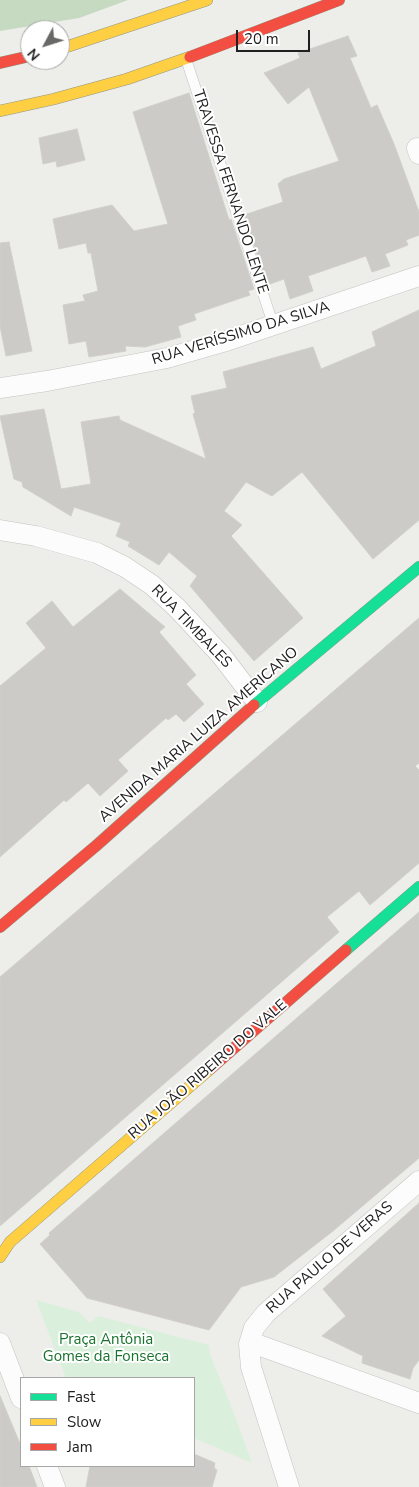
<!DOCTYPE html>
<meta charset="utf-8">
<style>
body{margin:0}
#map{position:relative;width:419px;height:1487px;overflow:hidden;background:#edede9;font-family:"Nunito Sans",sans-serif}
canvas{display:block}
.legend{position:absolute;left:20px;top:1377px;width:175px;height:90px;box-sizing:border-box;background:#fff;border:1px solid #a6a6a6;margin:0;padding:6px 9px;list-style:none;font-size:15px;color:#202020}
.legend li{display:flex;align-items:center;gap:10px;height:25px}
.legend b{width:25px;border:1px solid #a6a6a6}
.north{position:absolute;left:20px;top:20px;width:50px;height:50px;box-sizing:border-box;background:#fff;border:1px solid #a6a6a6;border-radius:50%;rotate:230deg;font-size:14px;font-weight:700;line-height:20px;text-align:center;color:#202020}
.north::after{content:'';display:block;margin:auto;width:18px;height:22px;background:#686866;clip-path:polygon(50% 0,100% 100%,50% 72%,0 100%)}
.scale{position:absolute;left:236px;top:30px;width:74px;height:22px;box-sizing:border-box;border:2px solid #202020;border-top:0;padding-left:6px;font-size:15px;line-height:18px;white-space:nowrap;color:#202020;-webkit-text-stroke:4px #fff;paint-order:stroke}
</style>
<div id="map">
<canvas width="419" height="1487"></canvas>
<ul class="legend">
<li><b style="height:6px;background:#16e098"></b>Fast</li>
<li><b style="height:6px;background:#ffcf43"></b>Slow</li>
<li><b style="height:6px;background:#f24e42"></b>Jam</li>
</ul>
<div class="north">N</div>
<div class="scale">20 m</div>
</div>
<script>
const ctx = document.querySelector('canvas').getContext('2d');
ctx.lineJoin = 'round';
function fillPath(path, color) {
  ctx.fillStyle = color;
  ctx.fill(path, 'evenodd');
}
function poly(rows) {
  const path = new Path2D();
  for (const r of rows) {
    path.moveTo(r[0], r[1]);
    for (let i = 2; i < r.length; i += 2) path.lineTo(r[i], r[i + 1]);
  }
  return path;
}
function strokePath(path, color, width, dash) {
  ctx.strokeStyle = color;
  ctx.lineWidth = width;
  ctx.lineCap = dash ? 'butt' : 'round';
  ctx.setLineDash(dash || []);
  ctx.stroke(path);
}
function write(font, color, halo, rows, align = 'center') {
  ctx.font = font + ' "Nunito Sans",sans-serif';
  ctx.lineWidth = 4;
  ctx.setLineDash([]);
  ctx.textBaseline = 'middle';
  ctx.strokeStyle = halo;
  ctx.fillStyle = color;
  for (const [text, x, y, turn = 0] of rows) {
    ctx.save();
    ctx.translate(x, y);
    ctx.rotate((+turn || 0) * Math.PI / 180);
    ctx.textAlign = isNaN(turn) ? turn : align;
    if (halo) ctx.strokeText(text, 0, 0);
    ctx.fillText(text, 0, 0);
    ctx.restore();
  }
}
const forest = poly([
 [0,0,128,0,79,18,0,31]
]);
const park = poly([
 [36,1300,79,1312,90,1323,98,1316,209,1345,210,1354,235,1416,252,1463,194,1438,194,1378,66,1378]
]);
const building = poly([
 [348,36,357,56,350,58,371,108,377,105,394,144,419,212,419,235,406,240,408,245,385,254,390,266,372,272,366,256,308,276,313,291,290,299,284,279,267,285,244,215,283,202,278,184,284,179,339,161,309,87,288,104,264,73,300,58,298,53,348,36],
 [189,93,229,220,231,219,254,289,248,291,250,295,194,314,196,320,178,326,181,337,145,347,125,346,126,351,89,357,86,341,69,344,63,305,85,301,83,295,98,291,91,253,88,253,86,243,59,249,53,219,112,205,134,231,168,224,133,112,189,93],
 [77,129,85,160,57,167,56,161,43,164,39,138,77,129],
 [9,242,32,351,6,356,0,326,0,243,9,242],
 [419,310,419,520,373,559,302,472,272,496,246,482,224,511,242,525,231,536,303,618,254,661,190,586,197,576,169,552,159,565,128,546,130,542,116,536,121,523,74,507,71,516,23,487,22,482,14,479,0,416,44,409,61,489,91,484,81,422,119,416,120,420,206,459,193,414,195,413,191,396,227,388,223,372,313,347,321,369,376,346,372,332,419,310],
 [120,589,165,627,159,632,196,675,186,684,204,704,184,722,176,714,168,720,166,718,118,760,128,771,100,796,88,783,66,802,64,800,0,857,0,686,46,648,26,623,52,601,73,627,120,589],
 [419,618,419,763,415,766,419,770,419,863,370,905,359,891,327,917,339,932,0,1226,0,977,419,618],
 [419,912,419,1158,333,1231,274,1277,241,1287,209,1330,87,1298,40,1244,50,1235,49,1233,419,912],
 [419,1203,419,1360,413,1368,410,1379,362,1363,363,1356,322,1336,346,1316,323,1289,419,1203],
 [0,1396,21,1446,21,1466,29,1466,37,1487,0,1487,0,1396],
 [194,1454,215,1463,214,1468,217,1470,212,1487,86,1487,90,1466,194,1466,194,1454]
]);
const lane = poly([
 [186,59,273,324]
]);
const street = poly([
 [417,148,419,154],
 [0,388,47,381,167,358,223,342,419,276],
 [0,530,36,536,97,553,125,567,152,585,177,608,221,655,257,702],
 [250,1342,419,1403],
 [0,1343,21,1398],
 [47,1466,55,1487],
 [289,1487,251,1367,249,1344,254,1328,266,1313,419,1181]
]);
const fast = poly([
 [254,705,419,567],
 [346,950,419,887]
]);
const slow = poly([
 [60,49,207,0],
 [0,111,54,99,127,79,190,57],
 [0,1257,10,1242,210,1069]
]);
const jam = poly([
 [190,57,339,0],
 [0,63,30,56],
 [0,927,97,845,254,705],
 [210,1069,346,950]
]);
const streetNames = [
 ["TRAVESSA FERNANDO LENTE",230,192,72],
 ["RUA VERÍSSIMO DA SILVA",241,334,-17],
 ["RUA TIMBALES",191,627,46],
 ["AVENIDA MARIA LUIZA AMERICANO",199,735,-41],
 ["RUA JOÃO RIBEIRO DO VALE",208,1070,-41],
 ["RUA PAULO DE VERAS",330,1258,-41]
];
const parkNames = [
 ["Praça Antônia",106,1340],
 ["Gomes da Fonseca",106,1357]
];
fillPath(forest, '#c6d9c1');
fillPath(park, '#daf0dd');
fillPath(building, '#cccbc8');
strokePath(building, '#d0cfca', 1);
strokePath(lane, '#c3c3c1', 11);
strokePath(street, '#c3c3c1', 21);
strokePath(fast, '#919683', 12);
strokePath(slow, '#919683', 12);
strokePath(jam, '#919683', 12);
strokePath(lane, '#fcfcfc', 10);
strokePath(street, '#fcfcfc', 20);
strokePath(fast, '#16e098', 11);
strokePath(slow, '#ffcf43', 11);
strokePath(jam, '#f24e42', 11);
write('15px', '#202020', '#fff', streetNames);
write('15px', '#19722e', '#fff', parkNames);
</script>
